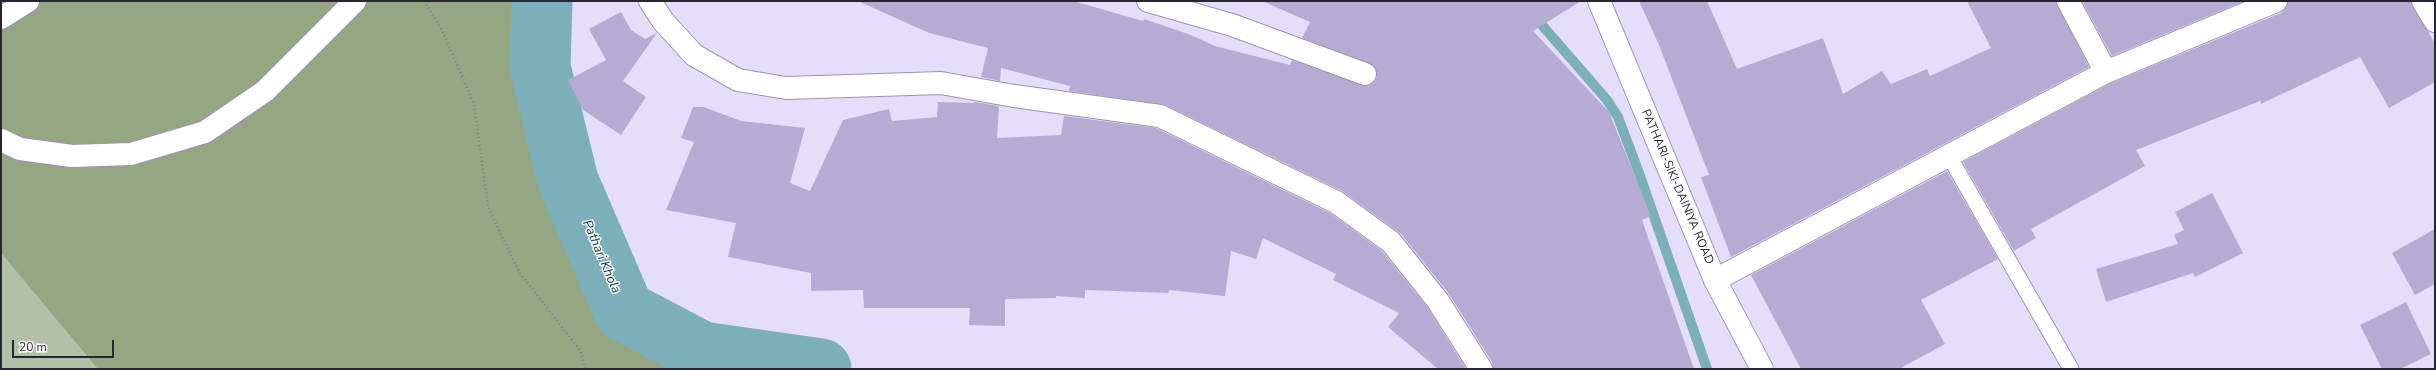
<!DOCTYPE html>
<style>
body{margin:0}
#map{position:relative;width:2436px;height:370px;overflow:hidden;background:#e5defa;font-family:"Nunito Sans",sans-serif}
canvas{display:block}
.frame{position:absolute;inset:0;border:2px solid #282532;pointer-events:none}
.scale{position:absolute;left:12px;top:340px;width:102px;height:18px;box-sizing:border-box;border:2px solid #282532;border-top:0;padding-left:5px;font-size:12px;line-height:14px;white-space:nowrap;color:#282532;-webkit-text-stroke:3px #fff;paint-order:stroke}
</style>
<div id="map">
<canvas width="2436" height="370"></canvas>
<div class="frame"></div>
<div class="scale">20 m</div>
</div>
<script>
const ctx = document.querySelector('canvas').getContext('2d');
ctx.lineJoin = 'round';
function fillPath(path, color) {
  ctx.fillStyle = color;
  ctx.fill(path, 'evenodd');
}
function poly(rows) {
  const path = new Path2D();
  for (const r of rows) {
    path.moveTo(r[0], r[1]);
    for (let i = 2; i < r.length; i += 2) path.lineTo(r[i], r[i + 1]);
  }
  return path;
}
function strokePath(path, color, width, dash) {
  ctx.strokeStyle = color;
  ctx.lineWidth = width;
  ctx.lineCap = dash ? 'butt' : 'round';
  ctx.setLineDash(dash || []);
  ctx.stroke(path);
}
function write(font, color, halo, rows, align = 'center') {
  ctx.font = font + ' "Nunito Sans",sans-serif';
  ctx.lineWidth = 3;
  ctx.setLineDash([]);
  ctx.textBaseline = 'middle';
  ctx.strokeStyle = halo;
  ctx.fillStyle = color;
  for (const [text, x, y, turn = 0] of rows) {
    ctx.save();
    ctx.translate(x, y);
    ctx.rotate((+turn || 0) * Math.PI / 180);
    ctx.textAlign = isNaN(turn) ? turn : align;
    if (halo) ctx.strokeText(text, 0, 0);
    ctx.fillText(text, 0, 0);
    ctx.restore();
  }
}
const green = poly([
 [1,253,91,359,98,369,1,369],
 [702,352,821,369,713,369]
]);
const forest = poly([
 [25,1,542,1,540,68,568,181,624,311,702,352,713,369,98,369,1,253,1,15]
]);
const stream = poly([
 [1521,1,1607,100,1618,117,1639,173,1707,369]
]);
const river = poly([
 [542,1,540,67,568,181,624,311,702,352,821,369]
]);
const building = poly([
 [858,1,1073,1,1143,21,1144,19,1191,35,1215,46,1290,65,1292,60,1367,86,1373,84,1377,78,1374,66,1302,38,1310,22,1262,1,1581,1,1533,31,1609,112,1651,216,1642,220,1694,369,1493,369,1492,362,1449,294,1401,234,1342,191,1165,105,1069,91,1070,86,1001,68,1000,81,981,77,988,48,929,33],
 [1639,1,1707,1,1737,69,1823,38,1843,94,1882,71,1891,84,1927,69,1930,76,1991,48,1967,1,2056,1,2089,67,1731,257,1701,177,1709,175,1659,45],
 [2082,1,2244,1,2112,56],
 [2288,1,2411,1,2435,44,2435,82,2389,108,2360,57,2261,104,2260,101,2136,150,2145,166,2031,229,2036,238,2014,251,1963,162,2111,83,2281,13,2286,8],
 [621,12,631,30,645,39,657,33,623,81,646,97,621,135,583,110,568,80,606,60,589,29],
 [938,102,974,103,975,102,999,106,997,138,1061,135,1064,116,1156,128,1330,213,1382,251,1428,308,1466,369,1438,369,1388,327,1399,313,1333,280,1336,274,1263,238,1256,259,1231,251,1225,296,1169,290,1168,293,1085,290,1085,298,1056,296,1056,298,1005,299,1005,326,969,325,970,308,864,308,863,290,811,291,811,273,728,257,736,223,666,210,694,142,681,138,693,107,704,107,741,121,805,128,790,183,810,191,843,120,889,109,892,121,937,117],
 [1947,171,1998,259,1921,300,1945,344,1899,369,1801,369,1751,275],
 [2212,193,2243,253,2195,277,2193,273,2106,302,2096,269,2178,244,2174,235,2184,230,2175,212],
 [2435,229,2435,284,2415,295,2392,253],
 [2406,302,2431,354,2400,369,2382,369,2360,325]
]);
const path = poly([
 [424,1,442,30,474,104,488,207,519,272,580,350,585,369]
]);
const service = poly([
 [1949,156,2071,369]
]);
const minor = poly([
 [650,1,663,21,694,55,738,80,786,88,941,83,1014,96,1160,116,1336,202,1391,242,1438,301,1481,369],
 [1148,1,1232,25,1365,74],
 [2068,1,2106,72],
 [2423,1,2435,21],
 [1,18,28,1],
 [1,140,20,149,72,156,131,154,205,132,265,91,355,1],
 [1715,280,2106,72,2276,1]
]);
const secondary = poly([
 [1599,1,1715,280,1762,369]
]);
const streetNames = [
 ["PATHARI-SIKI-DAINIYA ROAD",1677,187,67]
];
const waterNames = [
 ["Pathari Khola",601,257,67]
];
fillPath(green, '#b3bfa7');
fillPath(forest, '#95a782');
strokePath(stream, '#7bafba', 10);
strokePath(river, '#7bafba', 61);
fillPath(building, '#b6acd3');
strokePath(service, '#9b93b3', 17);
strokePath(minor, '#9b93b3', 24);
strokePath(secondary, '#9b93b3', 24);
strokePath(path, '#837e92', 2.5, [1, 3]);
strokePath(service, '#fff', 15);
strokePath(minor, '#fff', 22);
strokePath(secondary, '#fff', 22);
write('12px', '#282532', '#fff', streetNames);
write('italic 13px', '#02363e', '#fff', waterNames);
</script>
